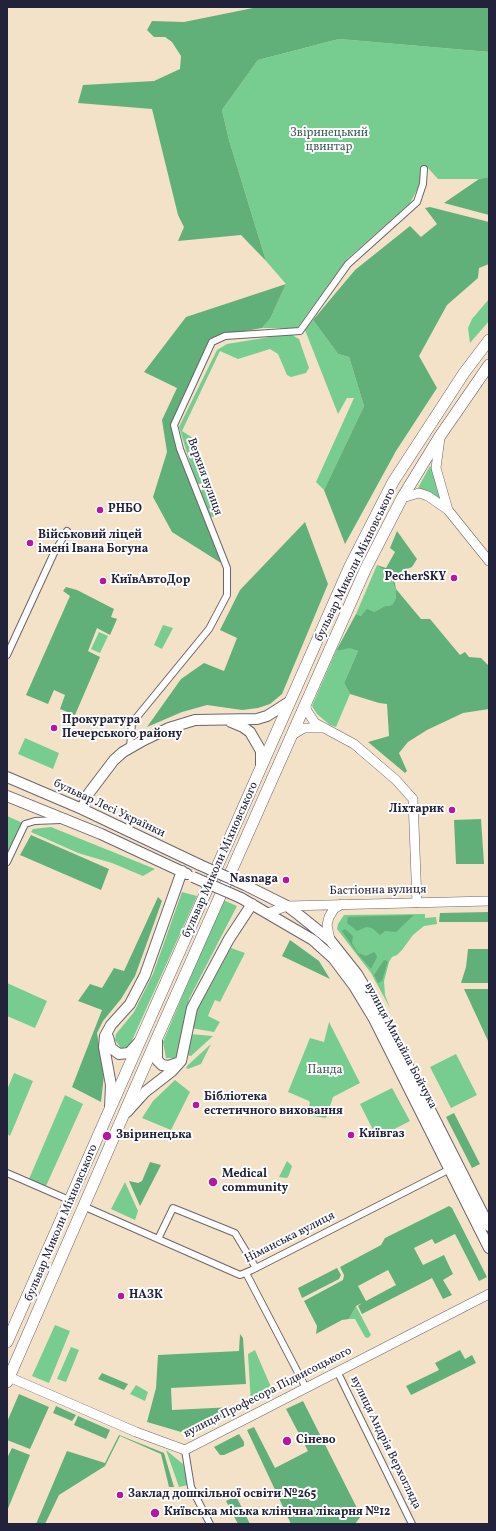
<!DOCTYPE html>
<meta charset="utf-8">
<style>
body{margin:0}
#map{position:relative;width:496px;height:1531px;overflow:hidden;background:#f4e2c8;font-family:Vollkorn,serif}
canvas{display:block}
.frame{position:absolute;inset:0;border:8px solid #22223b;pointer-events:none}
</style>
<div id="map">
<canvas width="496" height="1531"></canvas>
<div class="frame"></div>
</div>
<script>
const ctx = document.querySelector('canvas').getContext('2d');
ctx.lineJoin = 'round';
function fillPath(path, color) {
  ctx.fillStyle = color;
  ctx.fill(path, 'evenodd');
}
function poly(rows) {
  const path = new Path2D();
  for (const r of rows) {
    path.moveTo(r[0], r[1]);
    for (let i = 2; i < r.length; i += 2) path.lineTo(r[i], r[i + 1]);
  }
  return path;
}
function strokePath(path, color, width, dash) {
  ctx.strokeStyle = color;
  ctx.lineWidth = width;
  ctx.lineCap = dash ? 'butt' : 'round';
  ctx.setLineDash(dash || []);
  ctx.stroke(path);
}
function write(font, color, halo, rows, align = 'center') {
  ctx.font = font + ' Vollkorn,serif';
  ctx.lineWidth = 4;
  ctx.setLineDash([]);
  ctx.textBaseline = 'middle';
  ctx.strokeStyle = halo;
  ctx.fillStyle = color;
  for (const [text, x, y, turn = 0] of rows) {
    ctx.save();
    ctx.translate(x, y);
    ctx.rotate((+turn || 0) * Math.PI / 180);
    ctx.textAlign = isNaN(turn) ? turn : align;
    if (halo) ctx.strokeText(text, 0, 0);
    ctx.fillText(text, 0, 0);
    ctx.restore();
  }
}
const green = poly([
 [339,39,489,52,489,177,479,179,438,179,427,167,422,166,419,186,410,203,347,259,297,328,262,328,270,319,286,284,266,261,229,140,222,110,258,60],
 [489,299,489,321,470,343,468,328,472,319],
 [313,320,338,354,349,357,364,406,324,490,316,482,354,398,347,398,338,414,305,330],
 [292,335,299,339,309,368,306,373,291,377,287,375,278,354,270,349,238,359,220,351,182,431,196,440,208,479,206,482,199,484,196,482,179,427,217,350,227,344,276,336],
 [430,466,434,473,441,501,418,488],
 [209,487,213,490,221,512,219,515,213,517,208,515,200,493,202,490],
 [377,565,390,575,396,591,396,598,392,605,385,606,374,612,361,616,356,614],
 [163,625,173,628,162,649,154,645],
 [99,632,108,636,100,653,91,649],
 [350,647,358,651,344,683,350,694,336,727,330,725,317,714,312,706,336,651],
 [25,738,59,753,53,769,18,754],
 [7,816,25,824,7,862],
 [51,827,155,869,143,876,112,863,78,853,31,832,33,829],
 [182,892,197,896,129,1047,121,1048,115,1040,116,1034,134,1012,153,974],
 [223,900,237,906,189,999,179,1054,175,1058,166,1058,163,1042],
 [425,914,425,918,436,917,437,924,424,926,413,935,402,950,397,955,392,957,389,962,384,981,385,995,390,1008,371,973,337,929,338,924,344,915],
 [231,948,245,953,220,1002,215,1000,210,1011,208,1016,220,1022,214,1032,191,1028,194,1016],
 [7,983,47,1001,35,1028,7,1016],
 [329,1022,360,1083,333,1097,326,1118,306,1115,310,1103,309,1101,288,1092,310,1038,324,1042],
 [190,1034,213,1036,191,1056,187,1055],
 [211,1044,201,1064,188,1069,186,1068,188,1065],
 [456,1054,477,1095,451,1108,430,1067],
 [14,1073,33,1081,10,1136,7,1134,7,1090],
 [175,1080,190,1092,171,1130,142,1118,153,1101],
 [392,1088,410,1121,377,1138,360,1104],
 [65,1095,83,1104,46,1186,29,1179],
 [287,1161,292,1166,289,1175,287,1178,279,1177],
 [125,1182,138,1211,135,1220,111,1209],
 [356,1306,371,1335,368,1338,365,1337,355,1319,349,1319],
 [55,1325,70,1331,49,1383,32,1376],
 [71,1347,79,1350,66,1382,57,1379],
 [255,1350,274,1394,251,1404,248,1354],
 [136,1385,148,1392,145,1401,130,1394],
 [166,1450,183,1464,188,1485,179,1487]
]);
const forest = poly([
 [258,7,489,7,489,52,339,39,258,60,222,110,229,140,266,261,241,235,178,241,184,227,178,215,152,109,78,103,83,85,154,81,180,69,181,56,172,42,165,37,154,37,147,30,152,21,184,22],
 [489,177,489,215,444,203,479,179],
 [430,207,489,222,489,264,479,268,478,278,447,305,419,356,437,388,396,451,345,544,324,490,364,406,349,357,338,354,313,320,355,270,410,226,421,237,437,224,425,208],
 [286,284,270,319,262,328,218,336,172,426,178,450,221,563,172,532,153,497,167,452,162,420,177,388,144,372,186,317],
 [305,522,328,584,282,694,270,704,258,708,242,710,207,705,182,712,147,727,181,679,204,663,224,671,237,638,220,630,240,590],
 [397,531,417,559,412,567,402,571,394,579,396,589,421,619,430,619,460,655,465,652,469,657,481,658,489,666,489,709,463,713,427,730,408,742,399,753,407,771,405,773,368,742,389,736,387,704,379,703,350,694,344,683,358,651,350,648,336,651,356,614,361,616,367,609,374,612,385,606,392,605,396,598,396,591,390,575,377,565,386,568,395,552,390,548],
 [66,587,77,590,114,609,111,617,117,619,110,635,97,628,88,651,100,657,75,715,60,709,65,695,54,690,48,704,26,695,70,596,63,591],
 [481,819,484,864,456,864,454,820],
 [31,835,109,869,101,890,20,855],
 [158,897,162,901,135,976,121,999,103,1021,97,1033,104,1075,101,1102,72,1087,102,1010,78,1001,90,984,102,988,114,968,124,971],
 [489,912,489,922,439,922,440,913],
 [414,915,396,932,385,931,380,935,372,928,366,927,357,931,347,923,348,917],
 [345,929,353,936,352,943,358,953,366,956,374,952,376,954,377,957,371,969,357,953,342,931],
 [290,940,319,961,330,979,282,956],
 [468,949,489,949,489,983,461,983,466,967],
 [384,960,388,961,382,981,378,983,374,975],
 [464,989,489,989,489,1043],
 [454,1113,480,1164,472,1168,446,1117],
 [150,1162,161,1165,140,1206,129,1181,138,1183,142,1181],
 [449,1206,452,1208,487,1277,479,1281,455,1234,435,1244,432,1239,414,1248,423,1265,444,1255,453,1274,443,1280,452,1295,443,1299,432,1278,362,1314,358,1306,362,1303,356,1306,349,1319,342,1320,316,1334,317,1326,304,1301,343,1280,344,1275,340,1267,381,1245,385,1238],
 [388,1270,396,1285,366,1301,358,1286],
 [337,1268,341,1275,339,1279,302,1298,298,1288],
 [240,1334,243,1338,246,1384,171,1388,172,1410,234,1407,234,1414,194,1430,181,1432,147,1422,156,1388,158,1355,239,1351],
 [460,1350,465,1359,472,1355,476,1363,411,1395,406,1386,439,1370,435,1363],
 [102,1373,128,1384,124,1390,98,1379],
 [19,1394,49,1407,30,1449,7,1440,7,1422],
 [303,1401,361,1516,355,1524,291,1524,247,1430,254,1427,275,1468,308,1451,286,1409],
 [56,1406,76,1415,72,1421,53,1413],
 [78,1416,110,1430,106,1439,74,1425],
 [239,1434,244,1442,244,1446,224,1455,220,1455,214,1447],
 [119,1435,164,1453,174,1487,169,1487,161,1454,120,1436,105,1466,59,1495,45,1524,36,1524,67,1451,105,1463],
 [12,1448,30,1455,7,1511,7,1458],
 [236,1496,250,1524,238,1524,226,1501]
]);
const street = poly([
 [7,655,54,553,67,531],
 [130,747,132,723,209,629,227,595,227,568,180,449,174,425,212,342,225,336,300,331,348,264,417,202,423,184,424,169],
 [7,862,25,824,35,821,61,820],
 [7,1173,69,1200],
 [83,1206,240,1275,252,1270,452,1168],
 [158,1239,173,1208,235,1233,256,1268],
 [246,1273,306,1388],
 [337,1371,412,1524],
 [185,1450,191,1487,210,1524]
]);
const secondary = poly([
 [440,438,436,468,448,510],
 [402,498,419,493,428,496,448,510,489,561],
 [305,704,307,711,315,723,354,744,396,780,413,799,417,903],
 [291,736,304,728,321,728],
 [268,913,287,906,489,901],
 [330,940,327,925,329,917,334,909,342,904],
 [9,1377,136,1432,185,1450,489,1294]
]);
const primary = poly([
 [231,722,243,727,250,732,261,751,261,766],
 [7,777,82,809,200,865],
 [7,796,101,834,187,874],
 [82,809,89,793,114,760,123,752,144,740,169,728,195,720,257,719,267,716,289,702],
 [245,885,287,906,299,915,330,940,357,974,384,1019,489,1226],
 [241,898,313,940,333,958,354,986,374,1019,489,1248],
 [108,1037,111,1048,119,1054,129,1053,138,1043],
 [157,1040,157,1060,162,1065,169,1066,180,1062],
 [110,1108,111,1085,104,1047,105,1036,111,1025,130,1004,145,975,182,871],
 [127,1112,145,1092,172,1071,181,1061,192,1008,229,939,252,904]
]);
const highway = poly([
 [7,1342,350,566,393,482,464,373,489,340],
 [7,1382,157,1038,366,568,402,498,440,436,489,365]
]);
const primaryBridge = poly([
 [200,865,245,885],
 [193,877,241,898]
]);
const markers = [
 [100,510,4,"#b5179e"],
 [30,543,4,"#b5179e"],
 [454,578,4,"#b5179e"],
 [103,581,4,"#b5179e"],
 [54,728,4,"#b5179e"],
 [452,810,4,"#b5179e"],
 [286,880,4,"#b5179e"],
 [196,1105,4,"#b5179e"],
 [351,1135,4,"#b5179e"],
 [107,1136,5,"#b5179e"],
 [213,1182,5,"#b5179e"],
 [121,1296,4,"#b5179e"],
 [287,1441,5,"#b5179e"],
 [120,1495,4,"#b5179e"],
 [155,1513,5,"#b5179e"]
];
const parkNames = [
 ["Звіринецький",329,134],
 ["цвинтар",329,148],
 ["Панда",325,1071]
];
const streetNames = [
 ["Верхня вулиця",204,477,70],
 ["бульвар Миколи Міхновського",356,565,-64],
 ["бульвар Лесі Українки",109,809,25],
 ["бульвар Миколи Міхновського",221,860,-66],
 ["Бастіонна вулиця",378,891,-1],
 ["вулиця Михайла Бойчука",400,1046,62],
 ["бульвар Миколи Міхновського",62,1223,-67],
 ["Німанська вулиця",290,1238,-27],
 ["вулиця Професора Підвисоцького",268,1393,-27],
 ["вулиця Андрія Верхогляда",385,1443,64]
];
const poiNames = [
 ["РНБО",108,510],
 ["Військовий ліцей",38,536],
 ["імені Івана Богуна",38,550],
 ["PecherSKY",446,578,"right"],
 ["КиївАвтоДор",111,581],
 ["Прокуратура",62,721],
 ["Печерського району",62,735],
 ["Ліхтарик",444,810,"right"],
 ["Nasnaga",278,880,"right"],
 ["Бібліотека",204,1098],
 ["естетичного виховання",204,1112],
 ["Київгаз",359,1135],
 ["Звіринецька",116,1136],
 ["Medical",222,1175],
 ["community",222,1189],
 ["НАЗК",129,1296],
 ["Сінево",296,1441],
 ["Заклад дошкільної освіти №265",128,1495],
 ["Київська міська клінічна лікарня №12",164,1513]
];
fillPath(green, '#77cc90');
fillPath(forest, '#61b07a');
strokePath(street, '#6c656c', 8);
strokePath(secondary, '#6c656c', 10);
strokePath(primary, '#6c656c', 12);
strokePath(highway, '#6c656c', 12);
strokePath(street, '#fff', 6);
strokePath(secondary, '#fff', 9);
strokePath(primary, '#fff', 10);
strokePath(highway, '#fff', 11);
strokePath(primaryBridge, '#6c656c', 12, []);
strokePath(primaryBridge, '#fff', 10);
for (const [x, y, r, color] of markers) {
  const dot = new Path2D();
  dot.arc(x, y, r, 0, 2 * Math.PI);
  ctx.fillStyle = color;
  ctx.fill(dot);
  strokePath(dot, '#fff', 1.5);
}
write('12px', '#405e59', '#fff', parkNames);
write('12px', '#22223b', '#fff', streetNames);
write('bold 12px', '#22223b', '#fff', poiNames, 'left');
</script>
